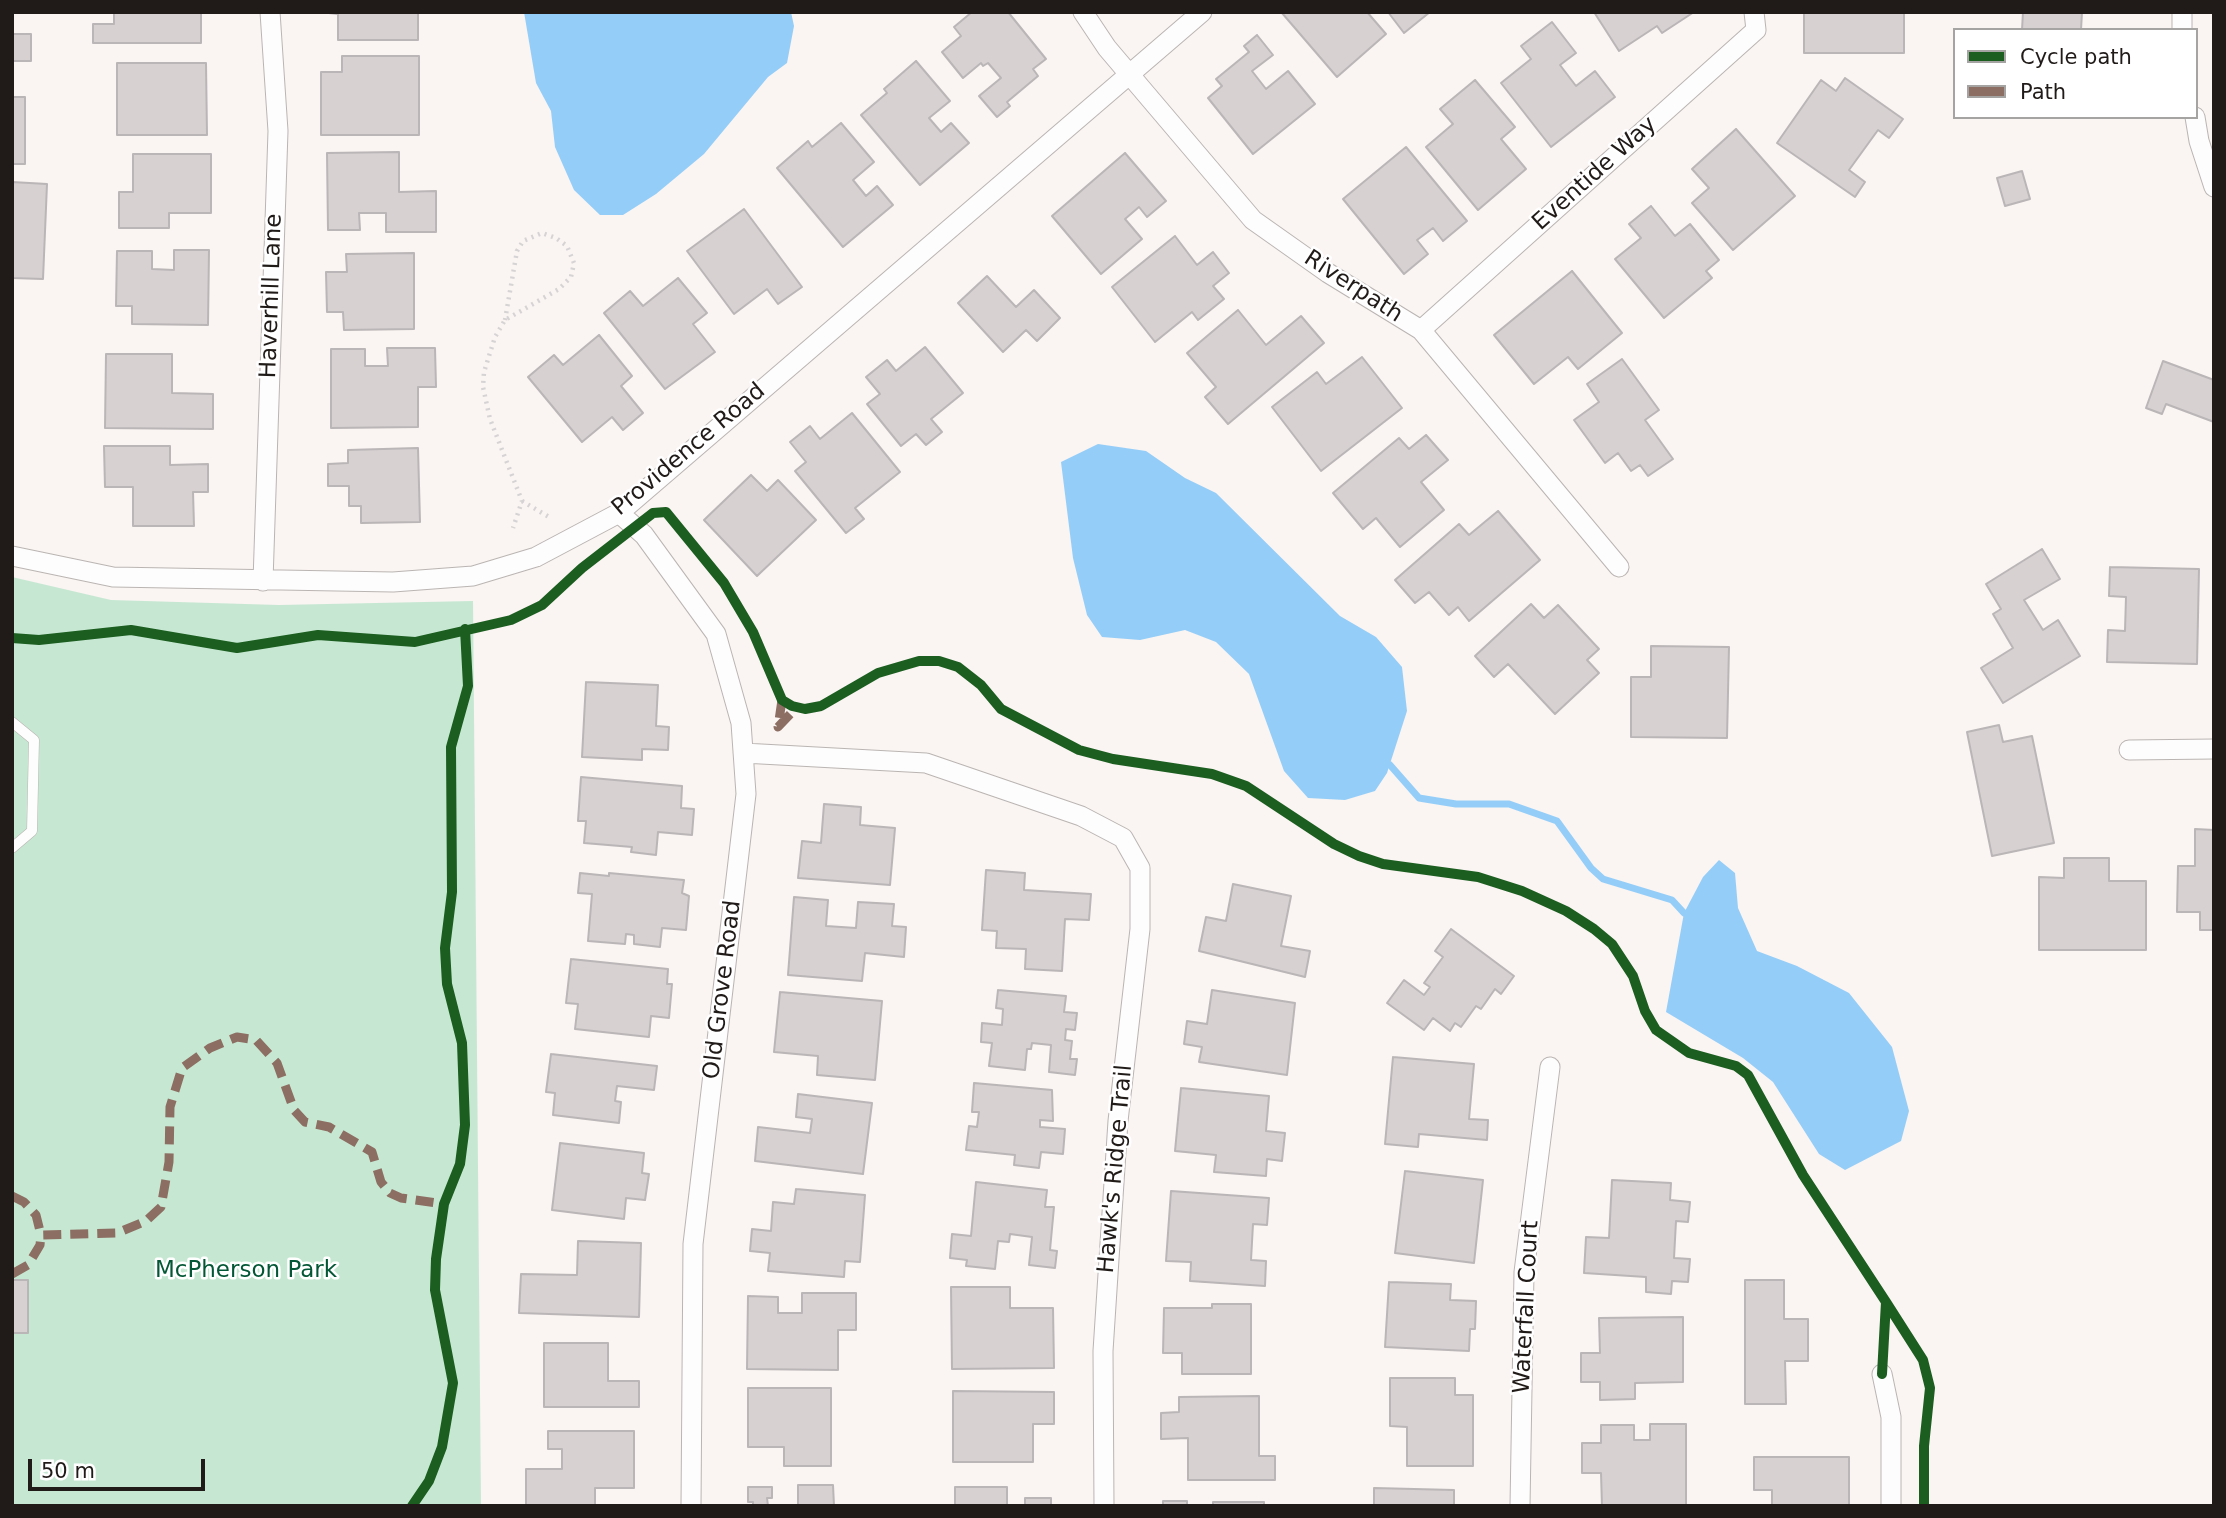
<!DOCTYPE html>
<style>
body{margin:0}
#map{position:relative;width:2226px;height:1518px;overflow:hidden;background:#faf4f2;font-family:"DejaVu Sans",sans-serif}
canvas{display:block}
.frame{position:absolute;inset:0;border:14px solid #201b19;pointer-events:none}
.legend{position:absolute;left:1953px;top:28px;width:245px;height:91px;box-sizing:border-box;background:#fff;border:2px solid #a6a4a3;margin:0;padding:9px 12px;list-style:none;font-size:21px;color:#201b19}
.legend li{display:flex;align-items:center;gap:14px;height:35px}
.legend b{width:35px;border:2px solid #a6a4a3}
.scale{position:absolute;left:28px;top:1459px;width:177px;height:32px;box-sizing:border-box;border:4px solid #201b19;border-top:0;padding-left:9px;font-size:21px;line-height:24px;white-space:nowrap;color:#201b19;-webkit-text-stroke:5px #fff;paint-order:stroke}
</style>
<div id="map">
<canvas width="2226" height="1518"></canvas>
<div class="frame"></div>
<ul class="legend">
<li><b style="height:9px;background:#1b5e20"></b>Cycle path</li>
<li><b style="height:9px;background:#8d6e63"></b>Path</li>
</ul>
<div class="scale">50 m</div>
</div>
<script>
const ctx = document.querySelector('canvas').getContext('2d');
ctx.lineJoin = 'round';
function fillPath(path, color) {
  ctx.fillStyle = color;
  ctx.fill(path, 'evenodd');
}
function poly(rows) {
  const path = new Path2D();
  for (const r of rows) {
    path.moveTo(r[0], r[1]);
    for (let i = 2; i < r.length; i += 2) path.lineTo(r[i], r[i + 1]);
  }
  return path;
}
function strokePath(path, color, width, dash) {
  ctx.strokeStyle = color;
  ctx.lineWidth = width;
  ctx.lineCap = dash ? 'butt' : 'round';
  ctx.setLineDash(dash || []);
  ctx.stroke(path);
}
function write(font, color, halo, rows, align = 'center') {
  ctx.font = font + ' "DejaVu Sans",sans-serif';
  ctx.lineWidth = 5;
  ctx.setLineDash([]);
  ctx.textBaseline = 'middle';
  ctx.strokeStyle = halo;
  ctx.fillStyle = color;
  for (const [text, x, y, turn = 0] of rows) {
    ctx.save();
    ctx.translate(x, y);
    ctx.rotate((+turn || 0) * Math.PI / 180);
    ctx.textAlign = isNaN(turn) ? turn : align;
    if (halo) ctx.strokeText(text, 0, 0);
    ctx.fillText(text, 0, 0);
    ctx.restore();
  }
}
const green = poly([
 [12,577,111,600,279,605,473,601,481,1506,12,1506]
]);
const water = poly([
 [524,12,791,12,794,26,787,63,768,77,704,154,656,194,623,215,600,215,574,190,555,147,551,111,536,83],
 [1098,444,1146,451,1185,478,1216,493,1340,616,1376,637,1402,667,1407,711,1387,773,1375,791,1345,800,1308,798,1284,771,1249,674,1216,642,1185,630,1140,640,1102,637,1087,615,1073,558,1061,462],
 [1719,860,1735,873,1738,908,1757,951,1797,966,1849,993,1892,1047,1909,1111,1901,1141,1845,1170,1819,1154,1773,1082,1743,1058,1666,1012,1684,913,1703,877]
]);
const stream = poly([
 [1390,765,1419,798,1456,804,1509,804,1557,821,1591,868,1603,879,1672,900,1684,913]
]);
const building = poly([
 [114,12,201,12,201,43,93,43,93,24,114,24,114,12],
 [319,12,418,12,418,40,338,40,338,14,319,12],
 [972,12,1008,12,1046,59,1033,69,1038,76,1007,102,1010,106,997,117,979,96,1001,78,988,63,983,66,981,63,963,78,942,52,961,36,954,27,972,12],
 [1367,12,1386,34,1337,77,1282,13,1367,12],
 [1388,12,1430,12,1404,33,1388,12],
 [1594,12,1694,12,1662,33,1657,26,1619,51,1594,12],
 [1804,12,1904,12,1904,53,1804,53,1804,12],
 [2023,12,2082,12,2081,30,2022,30,2023,12],
 [1552,22,1576,53,1560,65,1576,86,1595,71,1615,97,1551,147,1501,83,1531,59,1521,46,1552,22],
 [12,34,31,34,31,61,12,61,12,34],
 [1257,35,1273,55,1252,71,1266,89,1288,71,1315,104,1253,154,1208,98,1222,86,1216,79,1249,52,1244,46,1257,35],
 [342,56,419,56,419,135,321,135,321,72,342,72,342,56],
 [916,61,950,101,929,118,941,132,951,123,969,143,920,185,861,115,887,93,884,89,916,61],
 [117,63,206,63,207,135,117,135,117,63],
 [1845,78,1903,119,1889,138,1878,130,1849,170,1865,182,1855,197,1777,143,1821,80,1836,91,1845,78],
 [1475,80,1515,127,1501,139,1526,169,1478,210,1426,147,1453,124,1440,109,1475,80],
 [12,97,25,97,25,164,12,164,12,97],
 [841,123,874,162,853,180,866,196,877,186,893,205,843,247,777,168,808,141,812,147,841,123],
 [1736,129,1795,196,1733,250,1692,203,1709,188,1692,169,1736,129],
 [1406,147,1467,221,1443,241,1433,228,1417,240,1428,254,1404,274,1343,199,1406,147],
 [399,152,399,192,436,191,436,232,386,232,386,213,359,213,360,230,328,230,327,153,399,152],
 [1125,153,1166,201,1147,217,1139,207,1125,219,1142,239,1101,274,1052,216,1125,153],
 [133,154,211,154,211,213,169,213,169,228,119,228,119,192,133,192,133,154],
 [2022,171,2030,199,2005,206,1997,178,2022,171],
 [12,182,47,184,43,279,12,278,12,182],
 [1651,206,1675,236,1690,224,1719,260,1706,271,1712,278,1664,318,1615,259,1641,238,1629,224,1651,206],
 [744,209,802,287,778,304,767,289,734,314,687,251,744,209],
 [1175,236,1197,265,1213,252,1229,273,1213,286,1224,299,1198,320,1192,312,1155,342,1112,287,1175,236],
 [174,250,209,250,208,325,132,324,132,306,116,306,117,251,152,251,152,269,174,270,174,250],
 [414,253,414,329,344,330,343,312,327,312,326,272,347,272,346,254,414,253],
 [1572,271,1622,333,1578,369,1568,357,1534,384,1494,335,1572,271],
 [987,276,1016,307,1034,290,1060,318,1037,341,1026,330,1003,352,958,303,987,276],
 [678,278,707,313,693,324,715,352,665,389,604,313,630,291,643,306,678,278],
 [1238,310,1266,345,1301,316,1324,343,1228,424,1205,397,1216,387,1187,353,1238,310],
 [599,335,632,376,621,386,643,413,623,430,612,417,582,442,528,377,554,355,563,365,599,335],
 [925,347,963,393,931,419,942,432,926,445,916,434,901,446,867,404,880,394,866,377,887,360,896,371,925,347],
 [387,348,435,348,436,387,418,387,418,427,331,428,331,349,365,349,365,366,388,366,387,348],
 [106,354,172,354,172,393,213,394,213,429,105,428,106,354],
 [1362,357,1402,408,1321,471,1272,407,1317,372,1326,384,1362,357],
 [1622,359,1659,410,1645,420,1673,459,1648,476,1640,465,1631,471,1618,453,1605,463,1574,420,1599,402,1587,384,1622,359],
 [2163,361,2214,380,2214,422,2166,404,2162,414,2146,408,2163,361],
 [852,413,900,472,855,508,864,519,846,533,795,471,806,462,790,442,810,426,820,439,852,413],
 [1426,435,1448,460,1421,482,1444,510,1400,547,1376,518,1363,529,1333,493,1399,438,1409,449,1426,435],
 [104,446,170,446,170,465,208,464,208,492,193,492,194,526,133,526,133,487,105,487,104,446],
 [418,448,420,522,361,523,361,506,349,506,349,486,328,486,328,464,348,463,348,450,418,448],
 [751,475,767,491,778,480,816,520,757,576,704,520,751,475],
 [1498,511,1540,560,1469,621,1458,607,1449,615,1429,592,1415,603,1395,580,1459,524,1469,535,1498,511],
 [2042,549,2060,579,2024,600,2043,630,2058,620,2080,656,2003,703,1981,668,2013,648,1993,614,2001,609,1986,584,2042,549],
 [2110,567,2199,569,2197,664,2107,662,2108,630,2125,631,2126,597,2109,596,2110,567],
 [1531,604,1544,618,1558,605,1599,649,1587,660,1599,673,1555,714,1508,664,1494,677,1475,656,1531,604],
 [1651,646,1729,647,1727,738,1631,737,1631,677,1651,677,1651,646],
 [586,682,658,685,656,726,669,727,668,750,642,749,642,760,582,757,586,682],
 [1999,725,2003,742,2032,736,2054,843,1992,856,1967,732,1999,725],
 [581,777,682,786,681,808,694,809,692,835,658,832,656,855,631,852,632,847,584,843,586,821,578,821,581,777],
 [824,804,861,807,860,825,895,828,890,885,798,878,802,841,821,843,824,804],
 [2195,829,2214,830,2214,930,2200,930,2200,912,2177,912,2178,866,2195,866,2195,829],
 [2064,858,2109,858,2109,881,2146,881,2146,950,2039,950,2039,877,2064,878,2064,858],
 [986,870,1025,873,1024,890,1091,894,1089,920,1065,919,1062,971,1025,969,1026,949,996,948,997,931,982,930,986,870],
 [580,873,609,876,609,873,684,880,682,893,689,896,686,930,662,928,660,947,634,944,634,935,626,934,625,944,588,941,592,894,578,893,580,873],
 [1233,884,1291,896,1281,946,1310,951,1305,977,1199,951,1206,917,1226,921,1233,884],
 [794,897,828,900,826,926,856,928,858,902,894,904,892,926,906,927,904,957,865,953,862,981,788,975,794,897],
 [1451,929,1514,976,1501,994,1495,989,1481,1009,1476,1006,1461,1027,1455,1023,1450,1031,1433,1018,1424,1030,1387,1003,1404,980,1424,995,1430,987,1424,983,1443,957,1435,951,1451,929],
 [571,959,668,969,667,984,672,984,669,1018,651,1016,649,1037,575,1029,578,1004,566,1003,571,959],
 [998,990,1066,996,1064,1012,1077,1013,1075,1030,1066,1029,1065,1040,1072,1041,1070,1059,1077,1059,1075,1075,1049,1072,1051,1045,1032,1043,1031,1049,1027,1049,1025,1070,989,1066,992,1043,981,1042,982,1023,1002,1025,1003,1009,996,1008,998,990],
 [1212,990,1295,1003,1287,1075,1199,1062,1202,1047,1184,1044,1187,1021,1207,1024,1212,990],
 [780,992,882,1001,875,1080,817,1075,818,1056,774,1052,780,992],
 [551,1054,657,1066,654,1090,617,1086,615,1101,621,1102,619,1123,553,1115,555,1093,546,1092,551,1054],
 [1393,1057,1474,1064,1469,1119,1488,1120,1487,1140,1419,1134,1418,1147,1385,1144,1393,1057],
 [974,1083,1052,1090,1053,1121,1040,1120,1040,1127,1065,1129,1063,1154,1041,1152,1039,1168,1014,1165,1015,1155,966,1150,969,1126,977,1127,979,1112,972,1112,974,1083],
 [1181,1088,1269,1096,1266,1131,1285,1133,1282,1161,1267,1159,1266,1176,1214,1172,1216,1155,1175,1151,1181,1088],
 [798,1094,872,1103,863,1174,755,1161,758,1127,810,1133,812,1119,796,1117,798,1094],
 [560,1143,644,1153,642,1173,649,1174,645,1200,626,1198,624,1219,552,1210,560,1143],
 [1405,1171,1483,1180,1474,1263,1395,1253,1405,1171],
 [1612,1180,1671,1183,1670,1200,1690,1202,1688,1222,1676,1221,1674,1258,1690,1259,1688,1282,1672,1281,1671,1294,1646,1292,1646,1277,1584,1273,1586,1237,1609,1238,1612,1180],
 [976,1182,1047,1190,1045,1207,1054,1207,1050,1250,1057,1251,1055,1268,1029,1265,1032,1237,1010,1234,1009,1242,998,1241,995,1269,966,1266,967,1260,950,1258,952,1234,971,1236,976,1182],
 [796,1189,865,1195,860,1262,845,1261,844,1277,768,1271,770,1253,750,1251,752,1229,771,1231,773,1202,794,1204,796,1189],
 [1171,1191,1269,1198,1267,1225,1253,1224,1251,1260,1266,1261,1265,1286,1190,1281,1191,1262,1166,1261,1171,1191],
 [578,1241,641,1243,639,1317,519,1313,521,1274,577,1275,578,1241],
 [12,1280,28,1280,28,1333,12,1333,12,1280],
 [1745,1280,1784,1280,1784,1319,1808,1319,1808,1361,1785,1361,1786,1404,1745,1404,1745,1280],
 [1389,1282,1451,1284,1450,1300,1476,1301,1475,1329,1470,1329,1469,1351,1385,1347,1389,1282],
 [951,1287,1010,1287,1010,1308,1053,1308,1054,1368,952,1369,951,1287],
 [802,1293,856,1293,856,1330,838,1330,838,1370,747,1369,748,1296,778,1297,778,1313,802,1313,802,1293],
 [1212,1304,1251,1304,1251,1374,1182,1374,1182,1353,1163,1353,1164,1308,1212,1308,1212,1304],
 [1683,1317,1683,1382,1635,1383,1635,1399,1600,1400,1600,1382,1581,1382,1581,1353,1600,1353,1599,1318,1683,1317],
 [544,1343,608,1343,608,1381,639,1381,639,1407,544,1407,544,1343],
 [1390,1378,1455,1378,1455,1395,1473,1395,1473,1466,1407,1466,1407,1427,1390,1426,1390,1378],
 [748,1388,831,1388,831,1466,784,1466,784,1447,748,1447,748,1388],
 [953,1391,1054,1392,1054,1424,1033,1424,1033,1462,953,1462,953,1391],
 [1259,1396,1259,1456,1275,1456,1275,1480,1188,1480,1188,1438,1161,1439,1161,1413,1179,1412,1179,1397,1259,1396],
 [1650,1424,1686,1424,1686,1506,1602,1506,1601,1473,1582,1473,1582,1443,1601,1443,1601,1425,1634,1425,1634,1440,1650,1440,1650,1424],
 [548,1431,634,1431,634,1488,595,1488,595,1505,526,1505,526,1469,562,1469,562,1449,548,1449,548,1431],
 [1754,1457,1849,1457,1849,1506,1772,1506,1772,1490,1754,1490,1754,1457],
 [798,1485,833,1485,834,1506,798,1506,798,1485],
 [748,1487,772,1487,772,1498,767,1498,768,1506,753,1506,753,1502,748,1502,748,1487],
 [955,1487,1007,1487,1007,1506,955,1506,955,1487],
 [1374,1488,1454,1490,1454,1506,1374,1506,1374,1488],
 [1025,1498,1051,1498,1051,1506,1025,1506,1025,1498],
 [1163,1501,1187,1501,1187,1506,1163,1506,1163,1501],
 [1213,1502,1264,1502,1264,1506,1213,1506,1213,1502]
]);
const path = poly([
 [505,320,517,251,523,241,542,233,556,238,567,246,574,263,571,277,559,289,505,320,495,337,484,372,483,387,490,419,522,501,513,528],
 [522,501,549,517]
]);
const service = poly([
 [12,722,34,740,32,831,12,848]
]);
const minor = poly([
 [1083,12,1107,48,1253,220,1328,273,1421,330,1619,567],
 [2182,12,2182,30],
 [2195,117,2199,141,2214,187],
 [1421,330,1756,30,1754,12],
 [619,513,644,535,716,634,741,723,746,794,693,1244,691,1506],
 [12,556,113,577,393,582,473,576,536,557,619,513,1202,12],
 [263,581,278,131,270,12],
 [2129,750,2214,749],
 [743,753,926,763,1081,816,1123,838,1140,868,1140,929,1118,1121,1103,1351,1104,1506],
 [1882,1374,1891,1417,1891,1506],
 [1520,1506,1524,1272,1550,1067]
]);
const quiet = poly([
 [782,700,778,727,797,707],
 [12,1196,24,1202,36,1215,41,1235,117,1233,146,1221,161,1207,169,1162,170,1107,182,1068,210,1048,237,1037,256,1040,277,1063,294,1110,305,1122,329,1127,372,1152,381,1182,390,1193,401,1198,444,1204],
 [12,1274,28,1265,40,1245,41,1235]
]);
const cycleway = poly([
 [12,638,39,640,131,630,237,648,318,635,415,642,511,620,542,605,582,568,653,513,666,512,724,583,753,632,782,700,792,706,805,709,821,706,878,673,919,661,939,661,958,667,981,685,1001,709,1079,750,1113,759,1212,774,1246,786,1334,844,1359,856,1383,864,1478,877,1522,891,1566,911,1594,929,1612,944,1633,976,1645,1011,1656,1030,1689,1053,1736,1066,1748,1075,1803,1175,1886,1302,1882,1374],
 [1886,1302,1923,1360,1930,1388,1924,1446,1924,1506],
 [412,1506,429,1481,442,1447,453,1383,435,1290,436,1259,444,1204,460,1164,465,1125,462,1043,447,984,445,948,452,892,451,747,468,686,465,629]
]);
const streetNames = [
 ["Eventide Way",1595,174,-42],
 ["Riverpath",1353,287,33],
 ["Haverhill Lane",272,296,-88],
 ["Providence Road",689,450,-40],
 ["Old Grove Road",723,990,-83],
 ["Hawk's Ridge Trail",1116,1169,-85],
 ["Waterfall Court",1527,1307,-87]
];
const parkNames = [
 ["McPherson Park",246,1271]
];
fillPath(green, '#c6e8d2');
fillPath(water, '#94cef8');
strokePath(stream, '#94cef8', 7);
fillPath(building, '#d7d1d2');
strokePath(building, '#bab5b6', 2);
strokePath(service, '#bab5b3', 11);
strokePath(minor, '#bab5b3', 21);
strokePath(path, '#d5d3d3', 4.5, [2, 5]);
strokePath(service, '#fefdfd', 10);
strokePath(minor, '#fefdfd', 19);
strokePath(quiet, '#8d6e63', 9, [18, 9]);
strokePath(cycleway, '#1b5e20', 10);
write('23px', '#201b19', '#fff', streetNames);
write('23px', '#045736', '#fff', parkNames);
</script>
